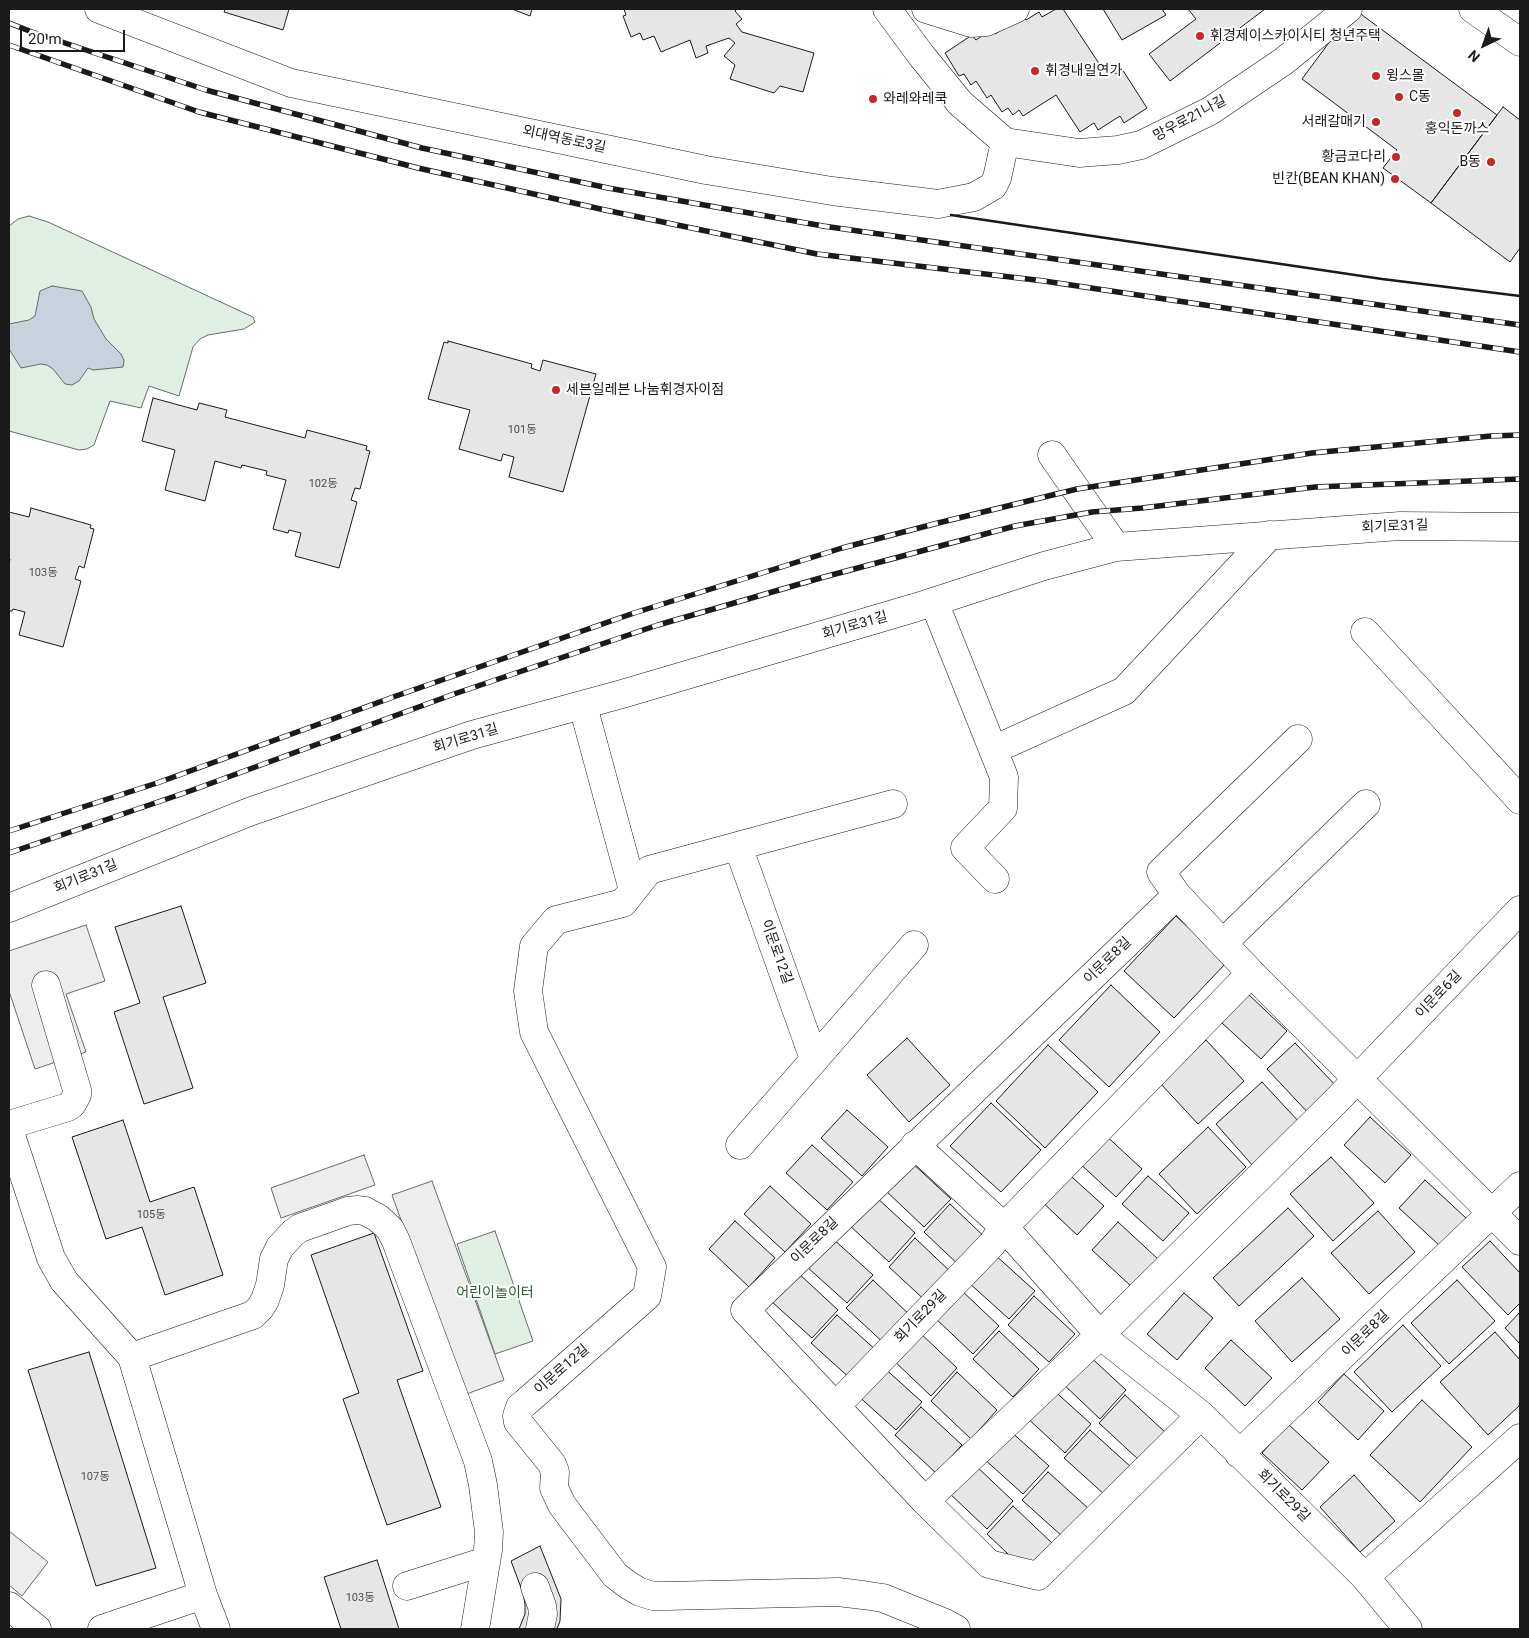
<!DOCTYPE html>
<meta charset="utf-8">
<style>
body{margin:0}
#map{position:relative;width:1529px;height:1638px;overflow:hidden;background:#fff;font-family:Roboto,sans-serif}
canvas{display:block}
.frame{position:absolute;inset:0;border:10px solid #1a1a1a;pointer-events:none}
.north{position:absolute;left:1459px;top:20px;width:50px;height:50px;-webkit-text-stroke:4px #fff;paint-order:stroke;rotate:222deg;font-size:14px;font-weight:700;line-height:20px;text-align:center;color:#1a1a1a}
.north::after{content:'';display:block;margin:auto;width:18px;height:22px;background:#1a1a1a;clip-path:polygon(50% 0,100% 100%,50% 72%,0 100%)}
.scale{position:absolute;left:20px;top:30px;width:105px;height:22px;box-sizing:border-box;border:2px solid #1a1a1a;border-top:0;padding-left:6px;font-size:15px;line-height:18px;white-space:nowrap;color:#1a1a1a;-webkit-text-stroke:4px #fff;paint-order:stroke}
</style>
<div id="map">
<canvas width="1529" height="1638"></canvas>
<div class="frame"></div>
<div class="north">N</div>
<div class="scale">20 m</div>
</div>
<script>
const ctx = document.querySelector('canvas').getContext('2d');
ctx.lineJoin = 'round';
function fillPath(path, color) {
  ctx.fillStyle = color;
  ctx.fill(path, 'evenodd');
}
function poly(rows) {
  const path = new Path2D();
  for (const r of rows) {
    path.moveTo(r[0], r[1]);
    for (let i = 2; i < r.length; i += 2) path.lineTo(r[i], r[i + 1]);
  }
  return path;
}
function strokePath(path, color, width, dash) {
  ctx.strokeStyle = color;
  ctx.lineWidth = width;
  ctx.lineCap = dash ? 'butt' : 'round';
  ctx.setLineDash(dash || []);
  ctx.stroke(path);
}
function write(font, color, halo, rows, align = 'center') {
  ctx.font = font + ' Roboto,"Noto Sans KR",sans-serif';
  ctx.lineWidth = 4;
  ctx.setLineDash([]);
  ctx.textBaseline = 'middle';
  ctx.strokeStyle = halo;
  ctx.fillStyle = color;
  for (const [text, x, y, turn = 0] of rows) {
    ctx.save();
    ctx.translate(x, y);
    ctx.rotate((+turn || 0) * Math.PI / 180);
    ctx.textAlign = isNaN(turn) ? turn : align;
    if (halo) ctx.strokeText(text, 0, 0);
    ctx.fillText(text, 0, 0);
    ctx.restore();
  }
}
const green = poly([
 [29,216,48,222,253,317,255,322,244,329,208,335,200,339,193,347,179,396,149,386,141,408,110,401,94,445,87,449,79,450,9,431,9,226,18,219,29,216],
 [495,1231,533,1341,495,1354,457,1244,495,1231]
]);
const parking = poly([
 [86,925,105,981,66,994,86,1052,35,1069,9,991,9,951,86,925],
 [364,1155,375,1185,281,1218,271,1188,364,1155],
 [432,1181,504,1380,464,1395,392,1195,432,1181],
 [9,1531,48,1562,22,1596,9,1585,9,1531]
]);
const water = poly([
 [52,286,82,291,91,307,94,319,106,339,121,354,124,360,123,367,93,370,88,368,79,381,72,385,65,384,53,369,47,365,41,364,21,368,9,349,9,324,29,320,35,316,40,291,52,286]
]);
const building = poly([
 [225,9,289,9,283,30,224,12,225,9],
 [512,9,532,9,530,16,512,9],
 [624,9,737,9,735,11,742,19,736,24,742,32,814,53,803,92,780,86,774,93,730,79,735,65,724,56,735,43,729,38,706,46,708,53,696,58,690,40,661,52,654,36,643,40,640,33,631,37,623,16,626,15,624,9],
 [1056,9,1063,9,1102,68,1109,64,1116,74,1122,69,1147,108,1124,123,1120,116,1098,130,1094,123,1080,132,1056,95,1023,116,1019,110,1013,115,1008,108,1002,112,991,95,987,98,976,81,971,85,964,74,959,76,945,53,972,35,976,40,992,29,995,34,1024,16,1026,20,1039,12,1042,17,1056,9],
 [1103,9,1162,9,1166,15,1122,40,1103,9],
 [1188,9,1265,9,1170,81,1149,54,1196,19,1188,9],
 [1354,9,1497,115,1431,203,1383,168,1397,150,1302,79,1354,9],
 [1503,107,1520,120,1520,248,1510,262,1431,203,1503,107],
 [448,341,532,364,531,368,540,371,543,360,596,374,563,492,509,477,514,457,503,454,501,461,459,449,470,410,428,399,444,342,448,343,448,341],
 [153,398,197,410,199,403,227,410,225,417,305,438,307,430,367,446,366,450,370,451,360,489,355,488,351,500,357,502,339,568,295,556,301,533,289,530,288,533,273,529,286,480,266,475,267,471,242,465,241,468,215,461,205,501,165,490,175,450,142,441,153,398],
 [31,508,91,525,90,528,94,529,84,568,79,566,75,579,81,581,63,647,19,635,25,612,13,609,12,611,9,611,9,564,10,559,9,559,9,512,29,517,31,508],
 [181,906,206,983,163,997,193,1088,144,1104,114,1012,140,1003,115,927,181,906],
 [1176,916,1226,963,1174,1018,1124,971,1176,916],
 [1111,985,1160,1032,1109,1087,1059,1040,1111,985],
 [1247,993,1287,1031,1261,1059,1221,1022,1247,993],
 [907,1038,950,1085,909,1122,867,1075,907,1038],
 [1206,1040,1244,1081,1198,1124,1160,1083,1206,1040],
 [1295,1043,1341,1091,1312,1117,1267,1069,1295,1043],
 [1048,1045,1098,1092,1045,1148,996,1101,1048,1045],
 [1262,1082,1300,1123,1253,1166,1216,1124,1262,1082],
 [991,1103,1041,1150,1001,1192,950,1146,991,1103],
 [847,1110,888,1147,862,1176,821,1138,847,1110],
 [1370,1117,1411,1155,1385,1183,1344,1145,1370,1117],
 [123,1120,150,1202,194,1187,223,1275,165,1295,142,1227,106,1239,72,1137,123,1120],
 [1208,1127,1246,1167,1197,1214,1159,1174,1208,1127],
 [1101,1131,1142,1169,1116,1197,1075,1159,1101,1131],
 [812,1145,853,1182,827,1210,786,1173,812,1145],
 [1331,1157,1374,1203,1333,1241,1290,1194,1331,1157],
 [910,1161,951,1199,924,1227,884,1189,910,1161],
 [1063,1169,1104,1206,1077,1235,1037,1197,1063,1169],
 [1148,1176,1189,1213,1163,1241,1122,1204,1148,1176],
 [1425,1180,1466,1218,1440,1246,1399,1208,1425,1180],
 [770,1186,811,1224,785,1252,744,1214,770,1186],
 [875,1196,915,1233,889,1262,848,1224,875,1196],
 [950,1204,990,1242,964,1270,924,1232,950,1204],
 [1288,1208,1314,1236,1239,1306,1213,1278,1288,1208],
 [1378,1211,1415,1252,1369,1294,1331,1253,1378,1211],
 [735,1221,775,1258,749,1287,709,1249,735,1221],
 [1118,1222,1159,1260,1133,1288,1092,1250,1118,1222],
 [374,1233,423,1371,397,1380,441,1507,387,1525,343,1399,359,1393,311,1255,374,1233],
 [832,1238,873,1275,847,1303,806,1266,832,1238],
 [915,1238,955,1276,929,1304,889,1267,915,1238],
 [1490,1241,1520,1273,1520,1303,1508,1315,1462,1267,1490,1241],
 [994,1254,1035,1291,1009,1319,968,1282,994,1254],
 [797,1272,838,1310,812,1338,771,1301,797,1272],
 [1302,1278,1340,1319,1292,1362,1255,1321,1302,1278],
 [873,1280,913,1318,887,1346,846,1308,873,1280],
 [1457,1280,1495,1321,1449,1364,1411,1323,1457,1280],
 [959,1288,999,1326,973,1354,933,1316,959,1288],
 [1184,1293,1213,1318,1177,1360,1147,1334,1184,1293],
 [1034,1296,1075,1334,1049,1362,1008,1325,1034,1296],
 [1520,1312,1520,1344,1505,1328,1520,1312],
 [837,1315,878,1352,852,1380,811,1343,837,1315],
 [1403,1325,1441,1366,1392,1412,1354,1372,1403,1325],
 [917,1330,957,1368,931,1396,891,1358,917,1330],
 [999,1331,1039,1369,1013,1397,973,1359,999,1331],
 [1495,1332,1520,1360,1520,1405,1488,1435,1440,1382,1495,1332],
 [1231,1340,1272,1378,1245,1406,1205,1368,1231,1340],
 [89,1352,156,1568,96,1586,28,1370,89,1352],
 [1085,1352,1126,1390,1100,1419,1060,1381,1085,1352],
 [881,1365,922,1402,896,1430,855,1393,881,1365],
 [957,1372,997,1410,971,1439,931,1401,957,1372],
 [1344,1374,1384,1411,1358,1440,1318,1402,1344,1374],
 [1050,1387,1091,1424,1065,1453,1024,1415,1050,1387],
 [1125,1395,1166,1433,1140,1461,1099,1423,1125,1395],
 [1422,1400,1472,1447,1420,1502,1370,1455,1422,1400],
 [921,1407,962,1445,936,1473,895,1435,921,1407],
 [1288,1424,1329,1462,1302,1490,1262,1453,1288,1424],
 [1008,1429,1049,1466,1023,1494,982,1457,1008,1429],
 [1090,1430,1131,1467,1105,1495,1064,1458,1090,1430],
 [973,1463,1013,1501,987,1529,947,1491,973,1463],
 [1048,1472,1089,1509,1063,1537,1022,1500,1048,1472],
 [1354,1475,1395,1521,1360,1552,1320,1507,1354,1475],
 [1013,1506,1053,1544,1027,1572,987,1534,1013,1506],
 [540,1546,561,1599,560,1621,557,1629,519,1629,525,1614,525,1604,523,1593,511,1561,540,1546],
 [377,1560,399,1629,341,1629,324,1577,377,1560]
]);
const minor = poly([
 [99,9,291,83,706,170,832,191,938,204,974,197,993,186,997,178,1005,142],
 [887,9,921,55,960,103,1005,142,1079,153,1118,150,1141,145,1210,111,1284,61,1348,9],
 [926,9,971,23,986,22,1015,9],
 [1473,9,1520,42],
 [1052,455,1116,547],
 [934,602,1004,777,1003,808,965,848,995,879],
 [1365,632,1520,800],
 [583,706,633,890],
 [1298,739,1161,872,1177,895,1251,973,1520,1241],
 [993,750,1124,691,1270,535],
 [893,804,649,870,623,903,556,920,534,946,528,991,534,1032,652,1267,647,1296,525,1403,520,1407,517,1416,518,1422,552,1464,555,1472,554,1488,562,1505,615,1575,628,1585,640,1592,653,1596,666,1596,838,1592,863,1595,883,1598,945,1623,956,1629],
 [738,846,814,1059],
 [1177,895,745,1310,925,1501,989,1564,1038,1576,1201,1415],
 [9,908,249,812,472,735,622,694,914,608,1044,566,1116,547,1400,526,1520,527],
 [1223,943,1366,804],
 [9,1125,68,1107,72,1104,77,1095,77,1090,46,985],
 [9,1129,51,1258,64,1281,132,1357,203,1595,216,1629],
 [740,1145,914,945],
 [915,1145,1004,1227,1100,1335,1201,1415,1365,1577,1408,1629],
 [132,1357,253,1315,260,1308,265,1300,270,1285,274,1259,280,1247,293,1233,300,1228,348,1211,357,1210,365,1211,378,1218,390,1229,396,1241,478,1461,483,1485,489,1532,488,1550,475,1629],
 [836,1406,992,1244,1004,1227,1251,973],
 [1239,1454,1520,1186],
 [925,1501,1100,1335,1336,1101,1520,910],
 [1365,1577,1520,1438],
 [407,1586,486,1561],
 [535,1587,542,1606,543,1614,540,1629],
 [9,1606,37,1629],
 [102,1629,203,1595]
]);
const rail = poly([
 [9,23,32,32,206,90,422,148,608,188,823,226,1520,325],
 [9,45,199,112,418,168,605,210,817,254,1044,281,1520,352],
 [9,831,157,783,396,696,634,613,842,548,938,523,1077,489,1312,453,1491,436,1520,435],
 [9,853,190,791,454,694,658,625,824,577,1015,526,1092,512,1142,508,1315,487,1520,479]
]);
const wall = poly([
 [951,215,1382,279,1520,296]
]);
const markers = [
 [1200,36,5,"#c62828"],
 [1035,71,5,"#c62828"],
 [1376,76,5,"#c62828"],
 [1399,97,5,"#c62828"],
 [873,99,5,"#c62828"],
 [1457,113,5,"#c62828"],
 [1376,122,5,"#c62828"],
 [1396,157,5,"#c62828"],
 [1491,162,5,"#c62828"],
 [1395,179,5,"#c62828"],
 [556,390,5,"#c62828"]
];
const numberNames = [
 ["101동",522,430],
 ["102동",323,484],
 ["103동",43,573],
 ["105동",151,1215],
 ["107동",95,1477],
 ["103동",360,1598]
];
const poiNames = [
 ["휘경제이스카이시티 청년주택",1210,36],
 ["휘경내일연가",1045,71],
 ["윙스몰",1386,76],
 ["C동",1409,97],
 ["와레와레쿡",883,99],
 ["서래갈매기",1366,122,"right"],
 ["홍익돈까스",1457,129,"center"],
 ["황금코다리",1386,157,"right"],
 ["B동",1481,162,"right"],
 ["빈칸(BEAN KHAN)",1385,179,"right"],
 ["세븐일레븐 나눔휘경자이점",566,390]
];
const streetNames = [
 ["망우로21나길",1190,119,-28],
 ["외대역동로3길",564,140,12],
 ["회기로31길",1395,527,-2],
 ["회기로31길",855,626,-16],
 ["회기로31길",466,739,-17],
 ["회기로31길",86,877,-22],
 ["이문로12길",776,952,70],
 ["이문로8길",1108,961,-44],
 ["이문로6길",1439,995,-46],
 ["이문로8길",815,1241,-44],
 ["회기로29길",921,1317,-46],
 ["이문로8길",1366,1334,-44],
 ["이문로12길",562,1370,-41],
 ["회기로29길",1283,1496,45]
];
const parkNames = [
 ["어린이놀이터",495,1293]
];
fillPath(green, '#e0efe3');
strokePath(green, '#6a6a6a', 1);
fillPath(parking, '#ededed');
strokePath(parking, '#6a6a6a', 1);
fillPath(water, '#c6d2dc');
strokePath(water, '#6a6a6a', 1);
fillPath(building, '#e6e6e6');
strokePath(building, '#1a1a1a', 1);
strokePath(minor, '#1a1a1a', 29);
strokePath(minor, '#fff', 28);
strokePath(rail, '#1a1a1a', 5.5);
strokePath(rail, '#fff', 4, [11]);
strokePath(wall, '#1a1a1a', 2.5);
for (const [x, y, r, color] of markers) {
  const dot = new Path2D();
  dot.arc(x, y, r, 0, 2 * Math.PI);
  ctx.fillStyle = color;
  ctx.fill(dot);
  strokePath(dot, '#fff', 2);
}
write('11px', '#4d4d4d', null, numberNames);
write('14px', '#1a1a1a', '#fff', poiNames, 'left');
write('14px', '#1a1a1a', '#fff', streetNames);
write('14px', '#2b5a34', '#fff', parkNames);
</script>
